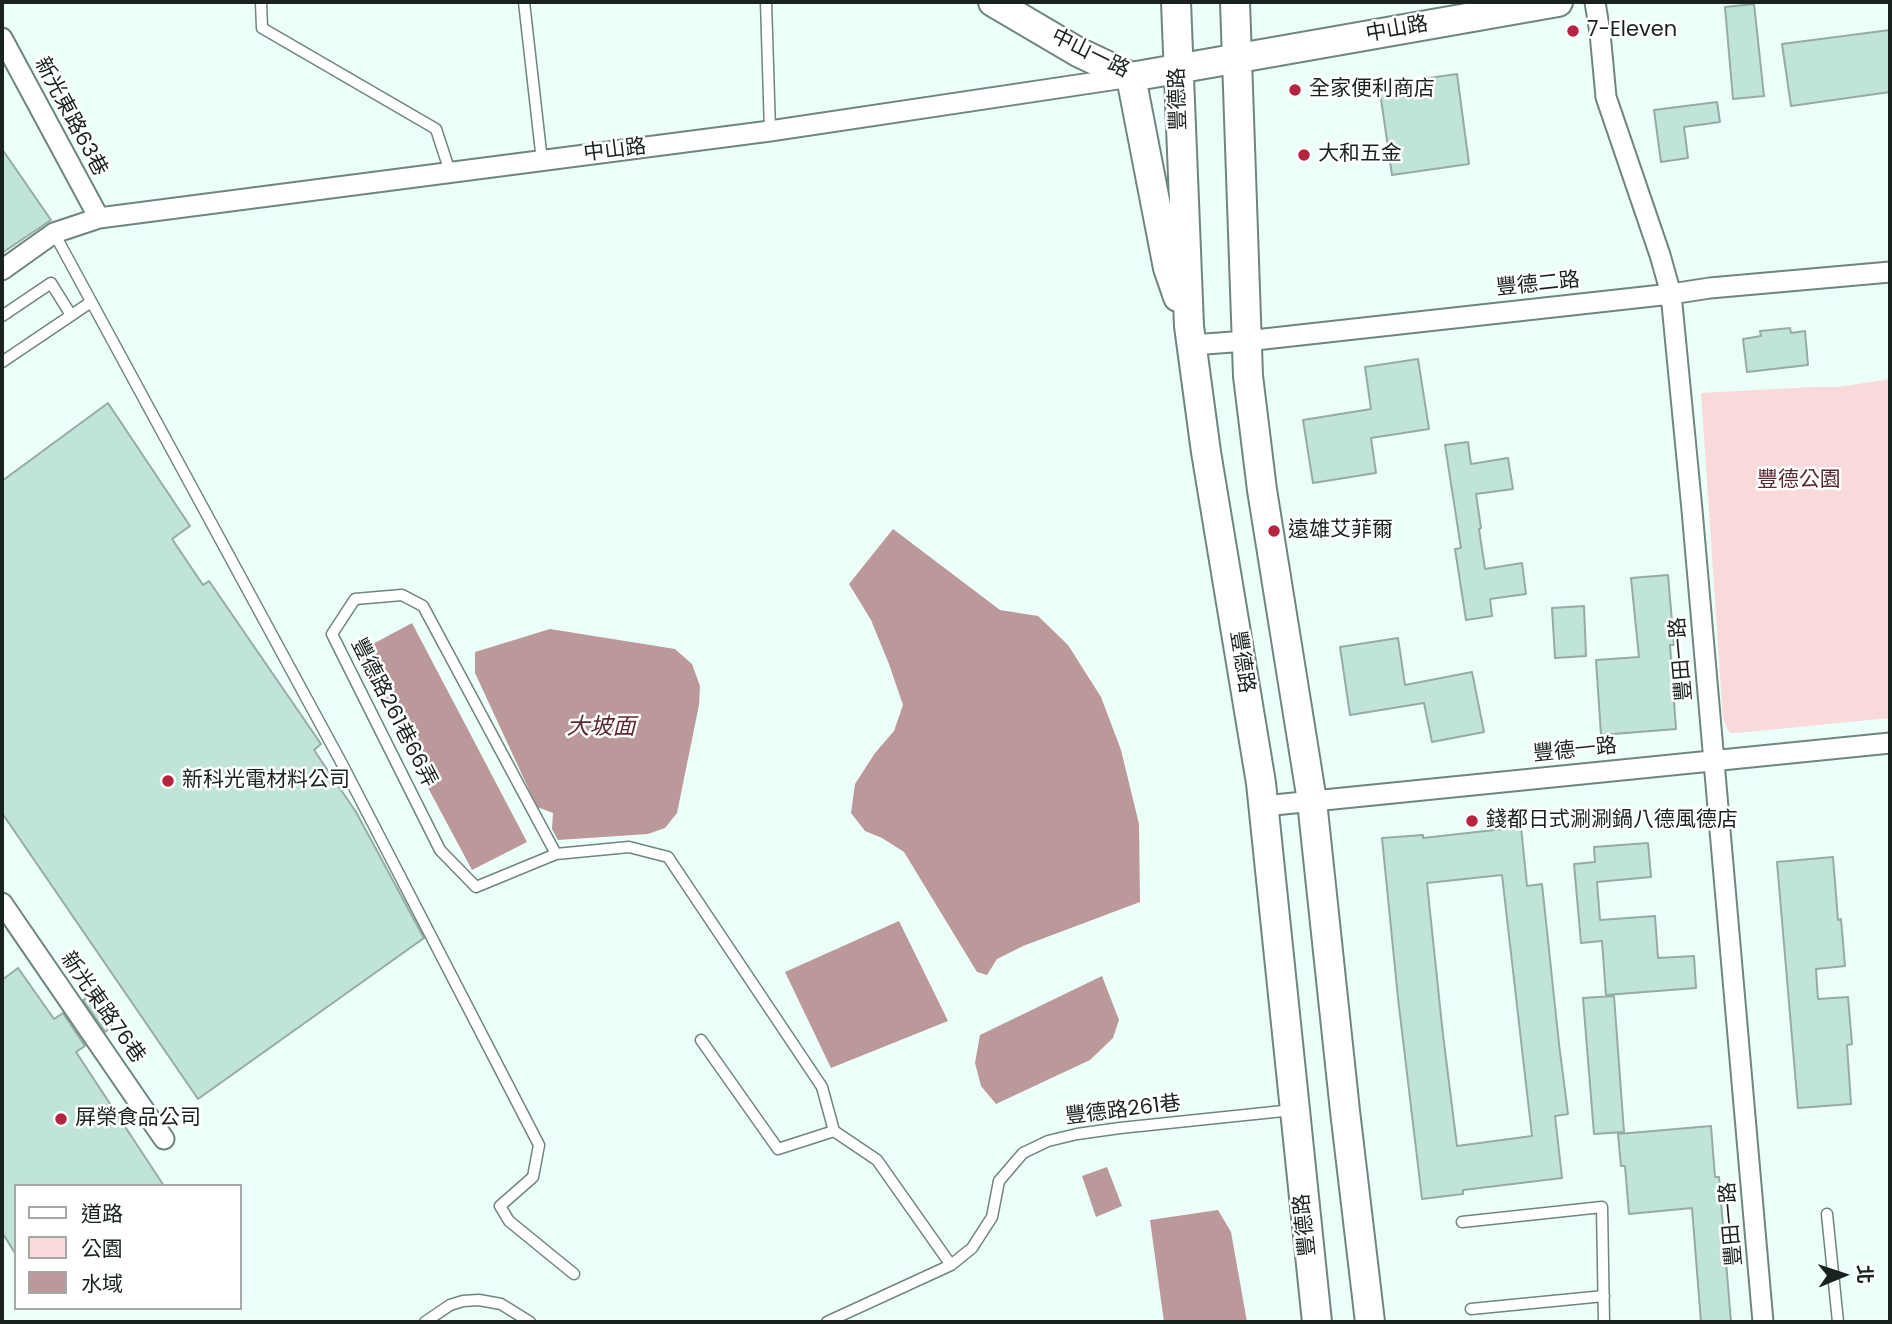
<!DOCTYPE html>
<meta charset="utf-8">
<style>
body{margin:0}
#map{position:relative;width:1892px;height:1324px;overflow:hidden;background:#ecfff8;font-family:Poppins,"Noto Sans TC",sans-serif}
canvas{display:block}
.frame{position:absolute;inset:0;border:4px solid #19221f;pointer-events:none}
.legend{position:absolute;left:14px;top:1184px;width:228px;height:126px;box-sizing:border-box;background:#fff;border:2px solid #a3a7a5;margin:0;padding:9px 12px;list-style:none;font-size:21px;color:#19221f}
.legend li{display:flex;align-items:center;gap:14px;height:35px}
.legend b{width:35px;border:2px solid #a3a7a5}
.north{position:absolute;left:1808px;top:1240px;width:70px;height:70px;-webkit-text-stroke:5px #fff;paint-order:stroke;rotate:88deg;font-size:19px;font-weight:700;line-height:28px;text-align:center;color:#19221f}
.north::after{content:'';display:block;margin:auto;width:24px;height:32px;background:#19221f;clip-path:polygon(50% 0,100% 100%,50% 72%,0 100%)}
</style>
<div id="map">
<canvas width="1892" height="1324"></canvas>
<div class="frame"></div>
<ul class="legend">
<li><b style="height:9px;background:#fff"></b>道路</li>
<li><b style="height:19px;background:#f8dadb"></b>公園</li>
<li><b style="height:19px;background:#bb989a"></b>水域</li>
</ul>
<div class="north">北</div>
</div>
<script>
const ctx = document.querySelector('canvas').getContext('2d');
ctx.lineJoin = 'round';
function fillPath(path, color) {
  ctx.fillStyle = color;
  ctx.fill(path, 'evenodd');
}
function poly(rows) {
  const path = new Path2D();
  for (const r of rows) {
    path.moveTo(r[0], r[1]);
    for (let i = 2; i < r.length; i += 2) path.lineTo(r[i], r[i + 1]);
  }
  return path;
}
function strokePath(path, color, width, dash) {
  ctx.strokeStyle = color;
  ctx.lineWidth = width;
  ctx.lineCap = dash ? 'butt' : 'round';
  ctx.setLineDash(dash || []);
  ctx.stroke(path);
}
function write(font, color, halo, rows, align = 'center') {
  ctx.font = font + ' Poppins,"Noto Sans TC",sans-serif';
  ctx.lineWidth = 5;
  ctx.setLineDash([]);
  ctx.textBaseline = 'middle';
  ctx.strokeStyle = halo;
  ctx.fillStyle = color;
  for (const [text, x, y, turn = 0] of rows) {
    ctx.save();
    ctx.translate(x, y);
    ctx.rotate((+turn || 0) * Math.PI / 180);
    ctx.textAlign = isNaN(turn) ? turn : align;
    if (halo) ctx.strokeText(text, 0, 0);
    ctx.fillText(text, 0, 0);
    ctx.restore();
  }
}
const green = poly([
 [1890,379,1890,718,1748,732,1730,733,1723,720,1701,393,1812,387,1839,387]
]);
const water = poly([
 [893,529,1000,610,1038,616,1068,645,1101,697,1121,750,1139,824,1140,902,1023,946,997,959,987,975,977,972,904,852,882,838,865,831,851,813,855,784,875,753,894,731,903,705,889,664,871,620,849,584],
 [412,623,527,842,472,870,356,653],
 [550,629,675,649,692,664,700,686,699,705,677,813,665,828,648,834,558,840,552,829,553,813,537,807,475,673,475,652],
 [899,921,948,1021,831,1068,785,972],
 [1102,976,1119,1020,1113,1038,1090,1060,996,1104,981,1086,975,1063,980,1035],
 [1107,1167,1122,1206,1096,1217,1082,1176],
 [1218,1210,1231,1232,1247,1322,1164,1322,1150,1220]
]);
const building = poly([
 [1754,4,1764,96,1733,99,1725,7,1754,4],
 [1890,30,1890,92,1791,106,1782,44,1890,30],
 [1457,74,1469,164,1392,175,1379,85,1457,74],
 [1717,102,1720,122,1684,127,1688,158,1661,162,1654,110,1717,102],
 [2,149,51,220,2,253,2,149],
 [1790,328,1791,333,1805,331,1808,365,1747,372,1743,339,1761,336,1760,331,1790,328],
 [1418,359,1429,429,1371,438,1376,473,1313,483,1303,420,1371,409,1365,367,1418,359],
 [108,403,190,526,172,539,203,585,209,581,321,744,314,750,356,812,424,938,198,1099,2,813,2,481,108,403],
 [1468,442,1471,464,1508,458,1513,489,1476,494,1481,528,1479,529,1485,569,1522,563,1526,594,1490,599,1492,616,1466,620,1455,549,1461,548,1445,445,1468,442],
 [1668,575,1674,645,1670,645,1676,729,1601,735,1596,660,1639,657,1631,578,1668,575],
 [1584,606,1586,656,1555,658,1552,608,1584,606],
 [1398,638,1405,685,1472,672,1484,732,1432,742,1424,703,1350,715,1340,647,1398,638],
 [1521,827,1527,886,1542,884,1559,1044,1568,1114,1555,1116,1562,1178,1463,1190,1463,1194,1422,1199,1398,998,1382,838,1423,835,1423,838,1521,827],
 [1502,875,1532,1136,1457,1146,1443,1035,1427,883,1502,875],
 [1648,843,1651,877,1597,882,1600,920,1655,916,1658,958,1694,956,1696,988,1606,995,1602,941,1581,943,1574,864,1595,862,1594,847,1648,843],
 [1833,857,1838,920,1841,919,1845,966,1816,969,1818,999,1848,997,1852,1044,1847,1045,1851,1104,1798,1108,1777,862,1833,857],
 [18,968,54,1019,63,1013,85,1046,76,1052,164,1186,16,1186,16,1255,2,1232,2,980,18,968],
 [91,995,112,1027,105,1032,83,1000,91,995],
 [1614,996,1624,1132,1594,1134,1583,998,1614,996],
 [1711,1126,1715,1177,1719,1177,1731,1322,1701,1322,1692,1208,1629,1214,1625,1166,1621,1166,1618,1134,1711,1126]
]);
const lane = poly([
 [261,2,262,28,436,129,450,172],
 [524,2,542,161],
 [766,2,770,131],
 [54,233,341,762,539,1145,533,1177,500,1206,509,1221,574,1274],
 [2,316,51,283,71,315],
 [2,362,91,302],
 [556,854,423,606,402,595,355,599,332,634,440,850,476,887,556,854,629,847,668,857,822,1087,834,1131,877,1160,951,1265],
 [701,1040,778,1149,834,1131],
 [1827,1214,1838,1322],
 [1462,1222,1602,1207,1604,1322],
 [1471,1309,1604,1296],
 [425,1322,450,1305,463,1301,479,1300,501,1304,530,1322],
 [827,1322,951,1265,972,1248,992,1217,999,1181,1023,1153,1048,1141,1077,1134,1120,1128,1293,1110]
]);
const street = poly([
 [1595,2,1600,33,1606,97,1660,255,1671,294,1692,510,1763,1322],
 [2,38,99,218],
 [2,270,54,233,99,218,770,131,1131,77],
 [1192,345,1246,341,1671,294,1710,288,1890,272],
 [1264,806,1890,743],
 [2,903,164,1139]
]);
const secondary = poly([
 [993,2,1078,52,1131,77,1558,2],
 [1176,2,1189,326,1206,452,1261,783,1317,1322],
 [1235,2,1248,376,1262,490,1312,801,1345,1111,1370,1322],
 [1131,77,1168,268,1178,297]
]);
const markers = [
 [1573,31,7,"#b62442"],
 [1295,90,7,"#b62442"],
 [1304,155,7,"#b62442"],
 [1274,531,7,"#b62442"],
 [168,781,7,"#b62442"],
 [1472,821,7,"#b62442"],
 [61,1119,7,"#b62442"]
];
const streetNames = [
 ["中山路",1397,30,-10],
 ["中山一路",1090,54,26],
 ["豐德路",1179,99,-92],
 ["新光東路63巷",70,117,62],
 ["中山路",615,151,-7],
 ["豐德二路",1538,285,-6],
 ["豐田一路",1682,659,-95],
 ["豐德路",1241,662,81],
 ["豐德路261巷66弄",393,713,63],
 ["豐德一路",1575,751,-6],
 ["新光東路76巷",102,1008,55],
 ["豐德路261巷",1123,1111,-7],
 ["豐田一路",1732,1224,-95],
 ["豐德路",1306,1225,-96]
];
const poiNames = [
 ["7-Eleven",1587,31],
 ["全家便利商店",1309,90],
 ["大和五金",1318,155],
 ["遠雄艾菲爾",1288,531],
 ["新科光電材料公司",182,781],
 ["錢都日式涮涮鍋八德風德店",1486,821],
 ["屏榮食品公司",75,1119]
];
const parkNames = [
 ["豐德公園",1799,481]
];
const waterNames = [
 ["大坡面",601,728]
];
fillPath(green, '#f8dadb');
fillPath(water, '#bb989a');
fillPath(building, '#c0e5d8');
strokePath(building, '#96aba4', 2);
strokePath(lane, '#70857e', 13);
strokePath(street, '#70857e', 23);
strokePath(secondary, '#70857e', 32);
strokePath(lane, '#fff', 10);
strokePath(street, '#fff', 19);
strokePath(secondary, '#fff', 28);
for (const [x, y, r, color] of markers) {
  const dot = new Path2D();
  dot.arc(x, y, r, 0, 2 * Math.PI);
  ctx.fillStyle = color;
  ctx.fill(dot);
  strokePath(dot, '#fff', 2.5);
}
write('21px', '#19221f', '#fff', streetNames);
write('21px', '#19221f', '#fff', poiNames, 'left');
write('21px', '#5a292e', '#fff', parkNames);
write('italic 23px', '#5c2b30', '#fff', waterNames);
</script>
